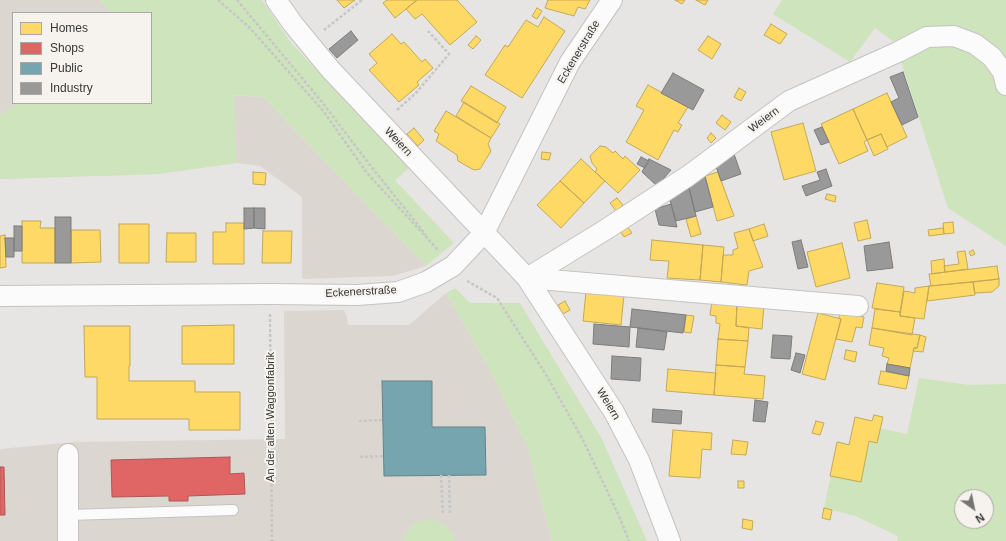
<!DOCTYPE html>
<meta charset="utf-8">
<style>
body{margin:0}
#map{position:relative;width:1006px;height:541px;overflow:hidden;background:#e7e5e3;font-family:Arial,sans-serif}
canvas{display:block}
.legend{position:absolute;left:12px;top:12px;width:140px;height:92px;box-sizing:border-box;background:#f6f3ef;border:1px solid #aaa8a5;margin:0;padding:5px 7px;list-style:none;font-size:12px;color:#373735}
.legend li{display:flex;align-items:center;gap:8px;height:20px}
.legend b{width:20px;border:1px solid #aaa8a5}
.north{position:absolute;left:954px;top:489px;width:40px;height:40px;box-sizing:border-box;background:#f6f3ef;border:1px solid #aaa8a5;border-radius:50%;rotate:147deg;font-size:11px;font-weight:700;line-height:16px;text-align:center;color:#373735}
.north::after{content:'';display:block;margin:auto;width:14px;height:18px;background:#757472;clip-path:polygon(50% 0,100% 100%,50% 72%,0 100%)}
</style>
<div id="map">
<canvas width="1006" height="541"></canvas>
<ul class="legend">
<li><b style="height:11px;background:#ffd966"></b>Homes</li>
<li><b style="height:11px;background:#e06666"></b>Shops</li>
<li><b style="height:11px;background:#76a5af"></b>Public</li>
<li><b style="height:11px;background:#999"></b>Industry</li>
</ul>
<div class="north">N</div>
</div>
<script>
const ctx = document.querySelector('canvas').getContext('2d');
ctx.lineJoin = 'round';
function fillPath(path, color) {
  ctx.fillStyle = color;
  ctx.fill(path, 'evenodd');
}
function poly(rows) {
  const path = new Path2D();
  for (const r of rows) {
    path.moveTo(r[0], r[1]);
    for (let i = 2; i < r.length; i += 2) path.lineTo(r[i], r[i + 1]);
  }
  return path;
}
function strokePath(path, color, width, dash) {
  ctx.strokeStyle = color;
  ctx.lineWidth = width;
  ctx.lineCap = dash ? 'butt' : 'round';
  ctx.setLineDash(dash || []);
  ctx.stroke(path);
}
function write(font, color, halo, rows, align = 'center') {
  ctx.font = font + ' Arial,sans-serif';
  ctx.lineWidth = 4;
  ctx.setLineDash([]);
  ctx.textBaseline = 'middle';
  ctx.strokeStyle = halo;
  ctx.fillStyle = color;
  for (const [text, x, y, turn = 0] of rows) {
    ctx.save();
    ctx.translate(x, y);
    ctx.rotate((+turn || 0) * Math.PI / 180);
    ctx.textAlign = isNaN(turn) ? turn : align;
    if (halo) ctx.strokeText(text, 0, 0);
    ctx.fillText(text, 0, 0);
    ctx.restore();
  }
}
const built = poly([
 [0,0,99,0,111,13,13,13,13,103,151,103,180,92,263,97,426,266,393,276,302,279,302,197,260,166,237,163,157,174,0,179],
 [446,293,488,366,528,448,552,541,0,541,0,449,74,442,285,439,284,311,344,310,347,317,348,325,409,325]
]);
const green = poly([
 [99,0,262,0,292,44,409,168,395,180,454,243,426,266,263,97,234,95,237,163,157,174,0,179,0,114,21,103,151,103,151,13,111,13],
 [782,0,1006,0,1006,246,948,208,895,43,875,28,850,62,773,14],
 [455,288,470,303,520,303,602,439,647,541,552,541,528,448,488,366,446,293],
 [919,378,970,385,1006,384,1006,541,897,541,898,536,855,516,824,508,838,441,868,448,874,427,907,434],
 [962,497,986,497,986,521,962,521],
 [425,520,433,520,441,523,448,528,453,535,455,541,403,541,405,535,410,528,416,523]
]);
const homes = poly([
 [337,0,355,0,344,8,337,0],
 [387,0,417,0,395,18,383,3,387,0],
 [417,0,457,0,477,22,450,45,422,14,415,19,406,9,417,0],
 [548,0,590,0,585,9,578,7,574,16,545,8,548,0],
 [675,0,685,0,682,4,675,0],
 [696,0,708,0,705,5,696,0],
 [537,8,542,11,537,19,532,16,537,8],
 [544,17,565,31,522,98,485,75,505,45,508,47,526,20,538,27,544,17],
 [771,24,787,34,780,44,764,35,771,24],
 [392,34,401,44,404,42,422,62,425,59,433,68,417,82,419,85,399,102,369,70,377,63,369,54,392,34],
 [476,36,481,40,473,49,468,45,476,36],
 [708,36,721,44,712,59,698,50,708,36],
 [648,85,688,107,678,123,682,125,678,132,674,130,658,160,626,142,644,110,636,106,648,85],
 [471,86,506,107,497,123,461,101,471,86],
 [739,88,746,92,741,101,734,97,739,88],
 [887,93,907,137,887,147,881,134,867,140,853,109,887,93],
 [464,102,500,124,491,138,456,116,464,102],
 [853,109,867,140,864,142,868,151,839,164,821,124,853,109],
 [446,111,491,138,488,144,491,151,480,169,474,170,458,161,457,155,436,141,439,134,434,131,446,111],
 [722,115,731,122,725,130,716,123,722,115],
 [803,123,816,171,784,180,771,132,803,123],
 [414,128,424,140,418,146,407,134,414,128],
 [711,133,716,138,711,143,707,138,711,133],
 [881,134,888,149,874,156,867,140,881,134],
 [600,146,606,147,613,153,615,151,623,159,625,156,640,170,618,193,595,172,597,169,592,163,590,156,600,146],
 [542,152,551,153,549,160,541,159,542,152],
 [581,159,605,181,584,203,560,181,581,159],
 [253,172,266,173,265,185,253,184,253,172],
 [718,172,734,216,717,221,705,176,718,172],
 [560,181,584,203,561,228,537,205,560,181],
 [827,194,836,196,835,202,825,199,827,194],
 [617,198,623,205,616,211,610,203,617,198],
 [696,216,701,234,691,237,686,219,696,216],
 [867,220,871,238,858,241,854,223,867,220],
 [22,221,41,221,40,228,55,228,55,263,22,263,22,221],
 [953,222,954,233,944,234,943,223,953,222],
 [226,223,244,223,244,264,213,264,213,232,226,232,226,223],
 [119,224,149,224,149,263,119,263,119,224],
 [764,224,768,236,753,241,749,229,764,224],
 [627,226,632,233,624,237,620,231,627,226],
 [943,228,944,234,929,236,928,230,943,228],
 [749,229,763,267,749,271,747,285,721,282,723,255,733,255,733,250,738,248,734,233,749,229],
 [71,230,100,230,101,262,71,263,71,230],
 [263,231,292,231,291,263,262,263,263,231],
 [167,233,196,233,196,262,166,262,167,233],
 [5,235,6,267,0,268,0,236,5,235],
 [652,240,703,245,700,280,667,278,669,261,650,260,652,240],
 [842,243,850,278,816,287,807,252,842,243],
 [703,245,724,247,721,282,700,280,703,245],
 [973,250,975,254,971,256,969,252,973,250],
 [965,251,968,269,945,272,944,266,959,264,957,252,965,251],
 [944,259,945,272,932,274,931,261,944,259],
 [997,266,999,279,931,286,929,274,997,266],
 [999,279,999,286,992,292,975,293,973,282,999,279],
 [973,282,975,295,927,301,929,286,973,282],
 [877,283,904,287,900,312,872,308,877,283],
 [929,286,924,319,900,316,904,291,915,293,915,288,929,286],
 [586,292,624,295,621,325,583,321,586,292],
 [565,301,570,310,563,314,558,305,565,301],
 [712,301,737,303,736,326,749,328,748,341,718,339,720,324,716,323,716,316,710,315,712,301],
 [737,303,764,305,762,329,736,326,737,303],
 [875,309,900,312,900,316,915,318,912,335,872,328,875,309],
 [818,313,841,319,825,380,802,374,818,313],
 [840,313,864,317,862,328,856,327,852,342,836,339,841,319,839,318,840,313],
 [686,315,694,316,691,333,684,332,686,315],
 [234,325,234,364,182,364,182,326,234,325],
 [84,326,130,326,130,366,129,366,129,381,195,381,195,392,240,392,240,430,189,430,189,419,97,419,97,377,85,377,84,326],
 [872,328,920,335,917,348,914,348,910,368,887,364,889,358,882,356,884,348,869,345,872,328],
 [920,335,926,337,923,352,913,351,914,348,917,348,920,335],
 [718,339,748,341,745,367,716,365,718,339],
 [846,350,857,352,855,362,844,359,846,350],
 [716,365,745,367,744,374,765,376,763,399,714,395,716,365],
 [668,369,716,373,714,395,666,391,668,369],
 [881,371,909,376,906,389,878,384,881,371],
 [874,415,883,417,877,443,869,441,861,482,830,476,837,442,849,445,855,417,872,421,874,415],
 [816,421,824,423,820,435,812,433,816,421],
 [673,430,712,433,711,450,702,449,700,478,669,476,673,430],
 [733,440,748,442,746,455,731,454,733,440],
 [738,481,744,481,744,488,738,488,738,481],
 [824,508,832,510,830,520,822,518,824,508],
 [743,519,753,521,752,530,742,528,743,519]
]);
const shops = poly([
 [230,457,230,474,244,473,245,494,188,496,188,501,169,501,169,496,112,497,111,460,230,457],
 [0,467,4,467,5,515,0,515,0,467]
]);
const public = poly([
 [382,381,432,381,432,427,485,427,486,475,384,476,382,381]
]);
const industry = poly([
 [351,31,358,40,337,58,329,49,351,31],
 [903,72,918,117,902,125,891,102,899,98,890,77,903,72],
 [673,73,704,90,693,110,661,93,673,73],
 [822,127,829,142,821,145,814,130,822,127],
 [734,154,741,174,721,181,714,161,734,154],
 [641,157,649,161,645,168,637,164,641,157],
 [649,159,671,170,657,186,642,172,649,159],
 [826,169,832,186,806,196,802,186,820,180,817,172,826,169],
 [705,176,713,207,695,212,689,188,705,176],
 [689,188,696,216,676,221,670,200,689,188],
 [671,204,677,227,659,225,655,209,671,204],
 [244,208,254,208,254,228,244,229,244,208],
 [254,208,265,208,265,229,254,228,254,208],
 [55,217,71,217,71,263,55,263,55,217],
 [14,226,22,226,22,251,14,251,14,226],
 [5,238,14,238,14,257,6,257,5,238],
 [801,240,808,267,798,269,792,242,801,240],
 [889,242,893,268,867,271,864,246,889,242],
 [632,309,686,315,683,333,630,327,632,309],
 [594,324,630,327,629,347,593,344,594,324],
 [638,328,667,332,664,350,636,347,638,328],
 [773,335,792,336,790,359,771,358,773,335],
 [796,353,805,355,800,373,791,370,796,353],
 [612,356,641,358,640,381,611,379,612,356],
 [887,364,910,368,909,376,886,371,887,364],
 [755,400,768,402,765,422,753,421,755,400],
 [653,409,682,411,681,424,652,422,653,409]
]);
const path = poly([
 [218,0,249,27,324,112,367,173,439,251],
 [237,0,322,102,370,165,426,235],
 [324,30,362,0],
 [397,110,416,93,449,54,428,31],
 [467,281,497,298,548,378,583,440,618,514,629,541],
 [270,314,272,541],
 [359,421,383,420],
 [360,457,383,456],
 [441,475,443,515],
 [449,475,450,514]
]);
const service = poly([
 [68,515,233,510]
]);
const minor = poly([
 [276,0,293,24,330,69,527,278,614,412,639,460,670,541],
 [527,278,605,230,688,176,789,101,898,52,927,37,954,36,975,44,992,57,1003,72,1006,85],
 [527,278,858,306],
 [0,296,270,294,357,295,398,292,426,282,453,266,484,233,570,62,612,0],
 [68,541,68,454]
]);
const streetNames = [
 ["Eckenerstraße",579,52,-59],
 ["Weiern",764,120,-37],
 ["Weiern",398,142,47],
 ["Eckenerstraße",361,292,-3],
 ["Weiern",608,404,59],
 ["An der alten Waggonfabrik",271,417,-90]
];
fillPath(built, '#dbd7d0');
fillPath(green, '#cee4bc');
fillPath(homes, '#ffd966');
strokePath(homes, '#c3a857', 1);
fillPath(shops, '#e06666');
strokePath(shops, '#ad5857', 1);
fillPath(public, '#76a5af');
strokePath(public, '#63848a', 1);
fillPath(industry, '#999');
strokePath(industry, '#7c7c7b', 1);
strokePath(service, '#c4c3c2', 12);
strokePath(minor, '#c4c3c2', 22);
strokePath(path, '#c7c6c6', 2.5, [3, 2]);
strokePath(service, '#fbfbfb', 10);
strokePath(minor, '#fbfbfb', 20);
write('11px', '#373735', '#f6f3ef', streetNames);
</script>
